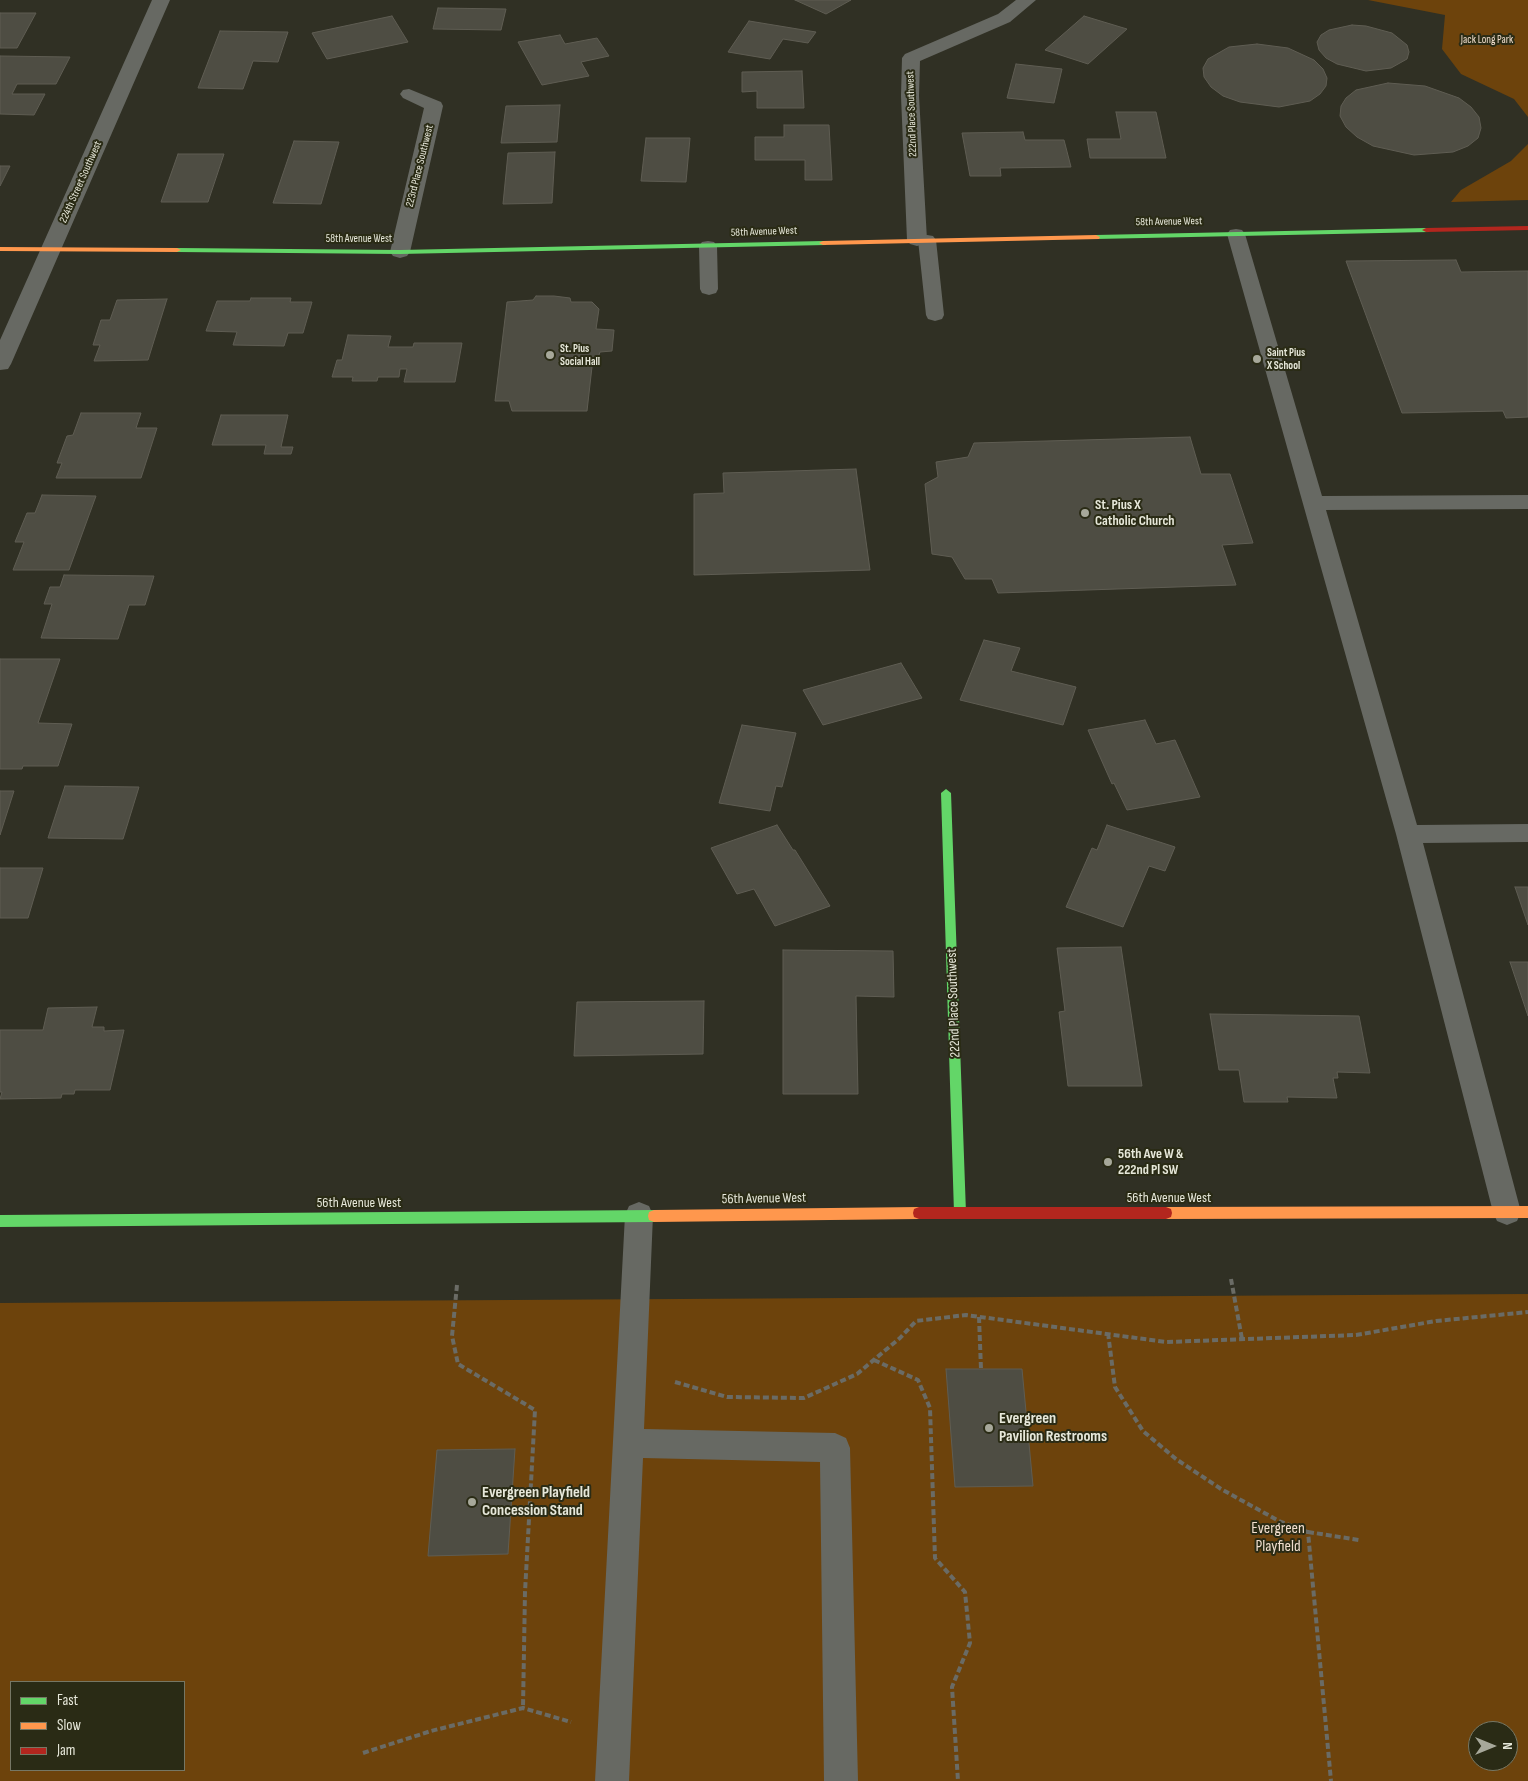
<!DOCTYPE html>
<style>
body{margin:0}
#map{position:relative;width:1528px;height:1781px;overflow:hidden;background:#303024;font-family:"Sofia Sans Condensed",sans-serif}
canvas{display:block}
.legend{position:absolute;left:10px;top:1681px;width:175px;height:90px;box-sizing:border-box;background:#2a2b15;border:1px solid #767764;margin:0;padding:6px 9px;list-style:none;font-size:15px;color:#e7e8da}
.legend li{display:flex;align-items:center;gap:10px;height:25px}
.legend b{width:25px;border:1px solid #767764}
.north{position:absolute;left:1468px;top:1721px;width:50px;height:50px;box-sizing:border-box;background:#2a2b15;border:1px solid #767764;border-radius:50%;rotate:90deg;font-size:14px;font-weight:700;line-height:20px;text-align:center;color:#e7e8da}
.north::after{content:'';display:block;margin:auto;width:18px;height:22px;background:#a7a89a;clip-path:polygon(50% 0,100% 100%,50% 72%,0 100%)}
</style>
<div id="map">
<canvas width="1528" height="1781"></canvas>
<ul class="legend">
<li><b style="height:6px;background:#63d668"></b>Fast</li>
<li><b style="height:6px;background:#ff974d"></b>Slow</li>
<li><b style="height:6px;background:#b3261e"></b>Jam</li>
</ul>
<div class="north">N</div>
</div>
<script>
const ctx = document.querySelector('canvas').getContext('2d');
ctx.lineJoin = 'round';
function fillPath(path, color) {
  ctx.fillStyle = color;
  ctx.fill(path, 'evenodd');
}
function poly(rows) {
  const path = new Path2D();
  for (const r of rows) {
    path.moveTo(r[0], r[1]);
    for (let i = 2; i < r.length; i += 2) path.lineTo(r[i], r[i + 1]);
  }
  return path;
}
function strokePath(path, color, width, dash) {
  ctx.strokeStyle = color;
  ctx.lineWidth = width;
  ctx.lineCap = dash ? 'butt' : 'round';
  ctx.setLineDash(dash || []);
  ctx.stroke(path);
}
function write(font, color, halo, rows, align = 'center') {
  ctx.font = font + ' "Sofia Sans Condensed",sans-serif';
  ctx.lineWidth = 4;
  ctx.setLineDash([]);
  ctx.textBaseline = 'middle';
  ctx.strokeStyle = halo;
  ctx.fillStyle = color;
  for (const [text, x, y, turn = 0] of rows) {
    ctx.save();
    ctx.translate(x, y);
    ctx.rotate((+turn || 0) * Math.PI / 180);
    ctx.textAlign = isNaN(turn) ? turn : align;
    if (halo) ctx.strokeText(text, 0, 0);
    ctx.fillText(text, 0, 0);
    ctx.restore();
  }
}
const green = poly([
 [1368,0,1528,0,1528,117,1514,99,1461,74,1442,49,1445,15],
 [1528,144,1528,200,1451,202,1461,190,1511,161],
 [1528,1294,1528,1781,0,1781,0,1303],
 [11,1682,184,1682,184,1770,11,1770],
 [1478,1731,1508,1731,1508,1761,1478,1761]
]);
const building = poly([
 [795,0,851,0,826,14,795,0],
 [438,8,506,9,501,30,433,29,438,8],
 [0,13,36,13,17,48,0,48,0,13],
 [392,16,408,42,327,59,312,33,392,16],
 [1084,16,1127,29,1088,64,1045,50,1084,16],
 [749,21,816,32,808,43,783,39,770,59,728,52,749,21],
 [1352,25,1366,26,1392,33,1407,45,1409,52,1407,59,1391,68,1366,71,1337,64,1326,58,1319,50,1317,42,1321,35,1329,30,1352,25],
 [220,31,288,32,278,62,253,61,243,89,198,88,220,31],
 [560,35,565,44,597,38,609,56,581,62,589,76,542,85,518,42,560,35],
 [1257,44,1288,48,1314,60,1323,69,1327,78,1326,86,1320,94,1310,101,1279,107,1240,102,1223,96,1211,87,1204,77,1203,68,1208,59,1229,47,1257,44],
 [0,56,70,57,56,84,17,84,12,94,45,94,34,115,0,114,0,56],
 [1016,64,1062,69,1054,103,1007,98,1016,64],
 [802,71,804,108,757,108,757,91,742,92,742,72,802,71],
 [1388,83,1425,86,1459,98,1471,107,1479,117,1481,128,1478,138,1468,146,1453,152,1414,155,1373,146,1357,137,1346,127,1340,116,1341,106,1346,98,1356,90,1388,83],
 [560,105,557,142,501,143,506,106,560,105],
 [1116,112,1156,112,1166,158,1090,158,1087,139,1121,139,1116,112],
 [784,125,829,125,832,180,805,180,805,160,755,160,755,137,784,137,784,125],
 [1023,132,1025,140,1064,140,1071,167,1000,168,1001,176,970,176,962,133,1023,132],
 [646,138,690,138,686,182,641,181,646,138],
 [294,141,339,142,321,204,273,203,294,141],
 [555,152,552,203,503,204,508,153,555,152],
 [178,154,224,154,208,202,161,202,178,154],
 [0,166,10,166,0,186,0,166],
 [1456,260,1461,272,1528,271,1528,417,1506,418,1503,411,1402,413,1346,261,1456,260],
 [536,296,554,296,570,298,571,302,592,302,599,309,596,329,614,330,612,351,600,352,598,358,593,358,587,411,512,411,509,401,495,401,507,302,533,300,536,296],
 [251,298,291,298,290,302,312,302,303,333,288,333,284,346,233,345,237,332,206,331,217,301,250,301,251,298],
 [167,299,148,360,94,361,100,345,93,345,101,320,110,320,117,300,167,299],
 [348,335,391,336,388,347,413,347,414,343,462,343,455,382,404,382,407,369,400,369,399,377,378,377,377,381,352,381,353,377,332,377,337,360,342,360,348,335],
 [81,413,141,413,136,428,157,428,141,478,56,478,62,463,57,463,67,436,73,435,81,413],
 [221,415,288,415,281,447,293,447,291,454,264,454,266,445,212,445,221,415],
 [1190,437,1201,474,1230,474,1253,543,1222,545,1236,585,998,593,992,579,965,579,952,557,932,554,925,484,938,477,936,462,968,457,974,443,1190,437],
 [856,469,870,570,694,575,694,494,724,493,723,473,856,469],
 [42,495,96,496,69,570,13,570,24,542,15,542,27,513,35,513,42,495],
 [64,575,154,576,145,605,129,605,118,639,41,638,52,604,44,604,50,587,60,587,64,575],
 [984,640,1020,648,1011,671,1076,687,1063,725,960,700,984,640],
 [0,659,60,659,38,723,72,724,58,766,23,766,22,769,0,769,0,659],
 [901,663,922,698,823,725,803,690,901,663],
 [1145,720,1156,744,1175,740,1200,797,1127,810,1114,783,1112,784,1088,730,1145,720],
 [742,725,796,733,782,787,776,786,770,811,719,803,742,725],
 [65,786,139,787,123,839,48,838,65,786],
 [0,791,14,791,0,835,0,791],
 [777,825,793,850,795,850,830,906,775,926,754,889,737,894,711,848,777,825],
 [1107,825,1175,847,1165,871,1149,866,1123,927,1066,907,1092,848,1097,850,1107,825],
 [0,868,43,868,28,918,0,918,0,868],
 [1515,887,1528,887,1528,925,1515,887],
 [1121,947,1142,1086,1068,1086,1059,1012,1065,1011,1057,948,1121,947],
 [783,950,893,951,894,997,856,996,858,1094,783,1094,783,950],
 [1510,962,1528,962,1528,1016,1510,962],
 [704,1001,703,1054,574,1056,577,1002,704,1001],
 [97,1007,92,1027,104,1027,104,1031,124,1030,110,1090,75,1090,74,1094,62,1094,61,1098,0,1099,2,1092,0,1092,0,1030,43,1030,48,1008,97,1007],
 [1210,1014,1359,1016,1370,1073,1337,1072,1338,1078,1333,1078,1337,1098,1287,1097,1288,1102,1244,1102,1239,1070,1219,1070,1210,1014],
 [946,1369,1022,1369,1033,1486,955,1487,946,1369],
 [515,1449,508,1554,428,1556,437,1450,515,1449]
]);
const path = poly([
 [1231,1279,1242,1339],
 [457,1285,452,1336,458,1364,535,1410,525,1592,523,1708],
 [979,1317,981,1369],
 [1108,1333,1115,1387,1143,1431,1176,1459,1221,1489,1279,1521,1308,1532,1331,1781],
 [874,1360,918,1380,930,1408,935,1558,965,1592,970,1643,952,1687,958,1781],
 [675,1382,727,1397,804,1398,857,1374,900,1338,916,1321,966,1315,1166,1342,1356,1335,1436,1321,1528,1312],
 [1308,1532,1359,1540],
 [363,1753,431,1731,523,1708,571,1722]
]);
const lane = poly([
 [1236,229,1242,230,1245,234,1322,496,1528,495,1528,509,1326,510,1417,825,1528,824,1528,842,1423,843,1521,1212,1517,1221,1507,1225,1497,1221,1493,1212,1396,834,1227,234,1230,230,1236,229],
 [927,235,933,236,936,240,944,315,942,319,935,321,928,319,926,315,918,240,921,236,927,235],
 [708,241,714,242,717,246,718,289,716,293,709,295,702,293,700,289,699,246,702,242,708,241],
 [639,1202,649,1206,653,1215,644,1429,835,1433,846,1438,850,1448,858,1781,824,1781,820,1462,643,1458,629,1781,595,1781,625,1215,629,1206,639,1202]
]);
const street = poly([
 [152,0,170,0,11,364,8,369,0,370,0,340,152,0],
 [1016,0,1036,0,1010,22,920,61,919,96,927,240,924,244,917,246,910,244,907,240,901,96,902,58,905,54,998,14,1016,0],
 [409,89,441,102,443,106,410,252,407,256,400,258,393,256,390,252,424,108,403,98,400,94,403,90,409,89]
]);
const fast = poly([
 [1426,228,1430,230,1429,232,1096,239,1092,237,1096,235,1426,228],
 [823,241,826,241,826,245,400,254,177,252,173,250,177,248,400,250,823,241],
 [946,789,951,793,966,1213,965,1217,960,1219,955,1217,954,1213,941,793,946,789],
 [654,1210,659,1212,660,1216,659,1220,654,1222,0,1227,0,1215,654,1210]
]);
const slow = poly([
 [1096,235,1100,237,1099,239,823,245,819,243,823,241,1096,235],
 [0,247,177,248,181,250,177,252,0,251,0,247],
 [1528,1206,1528,1218,1166,1219,1161,1217,1160,1213,1161,1209,1166,1207,1528,1206],
 [919,1207,924,1209,925,1213,924,1217,919,1219,654,1222,649,1220,648,1216,649,1212,654,1210,919,1207]
]);
const jam = poly([
 [1528,226,1528,230,1426,232,1422,230,1426,228,1528,226],
 [919,1207,1166,1207,1171,1209,1172,1213,1171,1217,1166,1219,919,1219,914,1217,913,1213,914,1209,919,1207]
]);
const markers = [
 [550,355,5,"#a7a89a"],
 [1257,359,5,"#a7a89a"],
 [1085,513,5,"#a7a89a"],
 [1108,1162,5,"#a7a89a"],
 [989,1428,5,"#a7a89a"],
 [472,1502,5,"#a7a89a"]
];
const farParknames = [
 ["Jack Long Park",1487,40]
];
const farStreetnames = [
 ["222nd Place Southwest",912,114,-92],
 ["223rd Place Southwest",420,166,-76],
 ["224th Street Southwest",81,182,-66],
 ["58th Avenue West",1169,222,-1],
 ["58th Avenue West",764,232,-2],
 ["58th Avenue West",359,239]
];
const farPoinames = [
 ["St. Pius",560,349],
 ["Social Hall",560,362],
 ["Saint Pius",1267,353],
 ["X School",1267,366]
];
const poiNames = [
 ["St. Pius X",1095,505],
 ["Catholic Church",1095,521],
 ["56th Ave W &",1118,1154],
 ["222nd Pl SW",1118,1170]
];
const streetNames = [
 ["222nd Place Southwest",954,1003,-92],
 ["56th Avenue West",1169,1198],
 ["56th Avenue West",764,1199,-1],
 ["56th Avenue West",359,1203]
];
const nearPoinames = [
 ["Evergreen",999,1419],
 ["Pavilion Restrooms",999,1437],
 ["Evergreen Playfield",482,1493],
 ["Concession Stand",482,1511]
];
const nearParknames = [
 ["Evergreen",1278,1529],
 ["Playfield",1278,1547]
];
fillPath(green, '#6d430c');
fillPath(building, '#4e4d43');
strokePath(building, '#5f5d53', 1);
strokePath(path, '#6a6b65', 4, [6, 3]);
fillPath(lane, '#676963');
fillPath(street, '#676963');
fillPath(fast, '#63d668');
fillPath(slow, '#ff974d');
fillPath(jam, '#b3261e');
for (const [x, y, r, color] of markers) {
  const dot = new Path2D();
  dot.arc(x, y, r, 0, 2 * Math.PI);
  ctx.fillStyle = color;
  ctx.fill(dot);
  strokePath(dot, '#2a2b15', 2);
}
write('11px', '#f1decd', '#2a2b15', farParknames);
write('11px', '#e7e8da', '#2a2b15', farStreetnames);
write('bold 11px', '#e7e8da', '#2a2b15', farPoinames, 'left');
write('bold 14px', '#e7e8da', '#2a2b15', poiNames, 'left');
write('14px', '#e7e8da', '#2a2b15', streetNames);
write('bold 16px', '#e7e8da', '#2a2b15', nearPoinames, 'left');
write('16px', '#f1decd', '#2a2b15', nearParknames);
</script>
